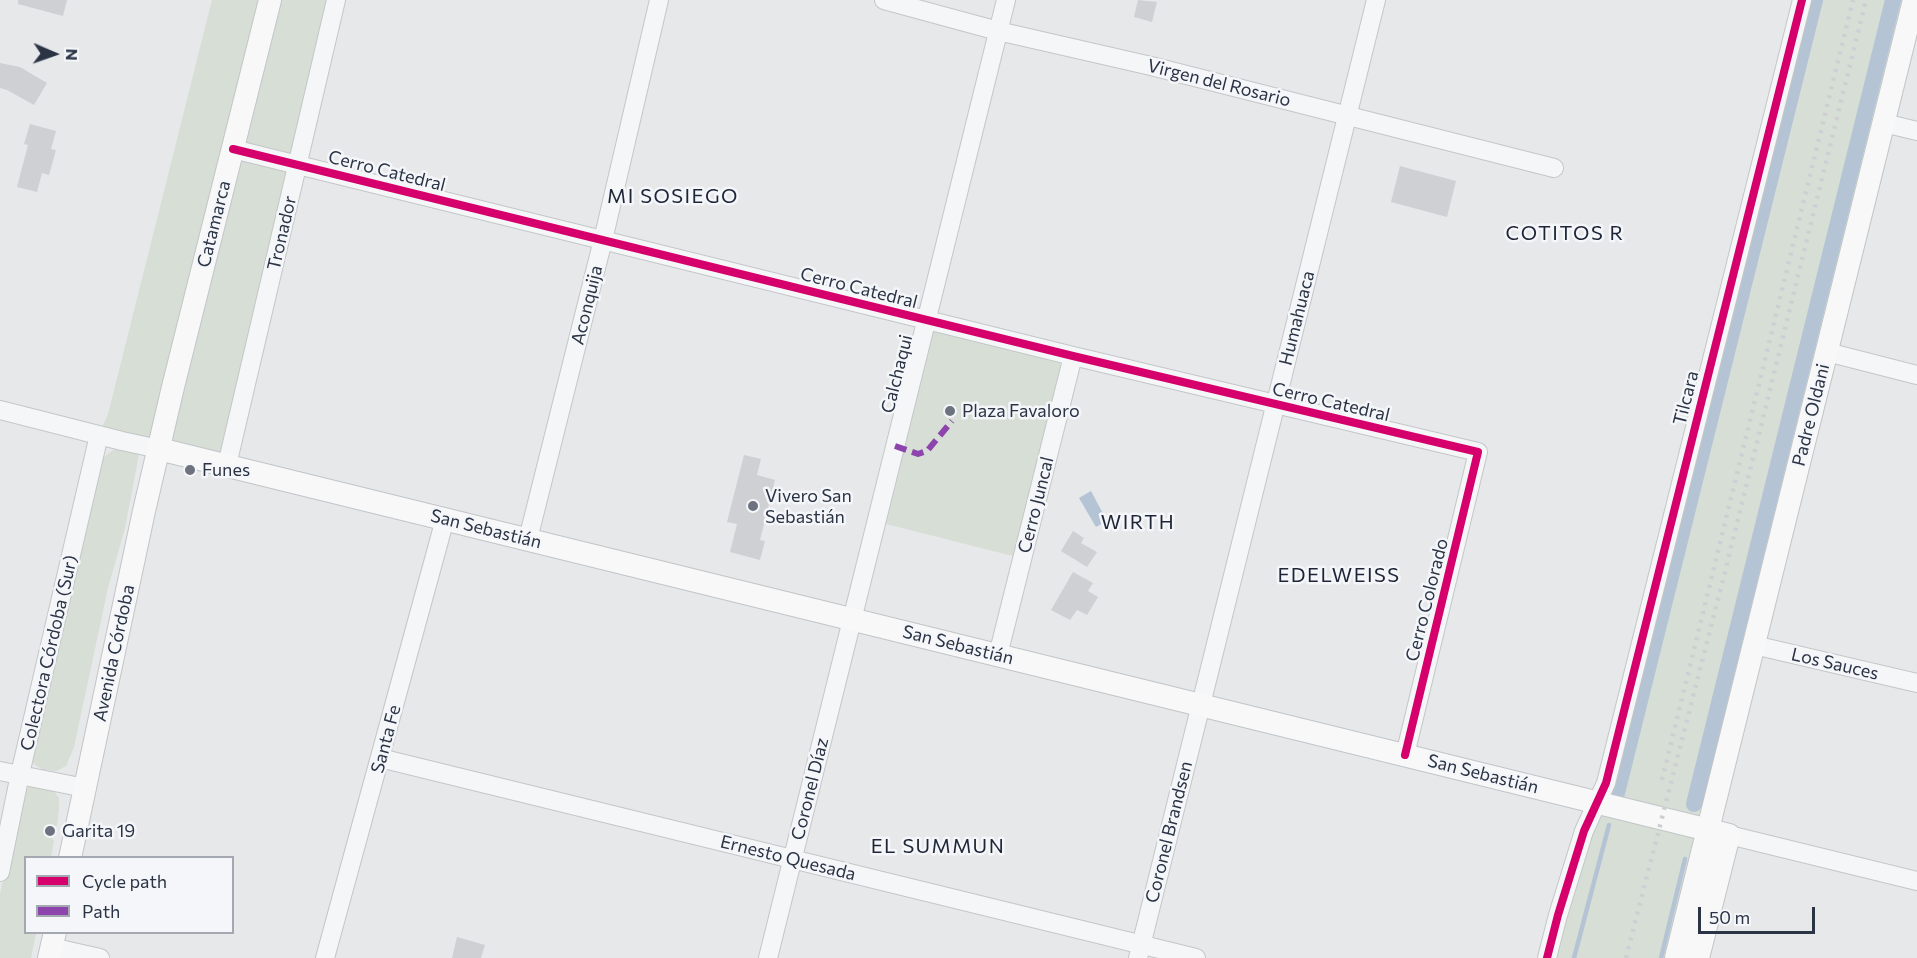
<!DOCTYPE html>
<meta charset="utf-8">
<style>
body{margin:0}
#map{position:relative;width:1917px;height:958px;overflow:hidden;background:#e6e8ea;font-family:Commissioner,sans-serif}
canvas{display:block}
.legend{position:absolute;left:24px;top:856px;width:210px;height:78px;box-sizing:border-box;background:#f4f6f9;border:2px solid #a4a8b1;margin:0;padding:8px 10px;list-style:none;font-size:18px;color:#2b3445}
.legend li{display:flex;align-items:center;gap:12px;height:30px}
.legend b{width:30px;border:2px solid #a4a8b1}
.north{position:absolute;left:24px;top:24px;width:60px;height:60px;-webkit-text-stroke:4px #f4f6f9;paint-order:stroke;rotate:92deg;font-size:16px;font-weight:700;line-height:24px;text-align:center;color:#2b3445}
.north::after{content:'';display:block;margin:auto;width:21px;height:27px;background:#2b3445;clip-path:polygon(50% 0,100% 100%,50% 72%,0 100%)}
.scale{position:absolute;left:1698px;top:907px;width:117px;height:27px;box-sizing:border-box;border:3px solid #2b3445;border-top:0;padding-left:8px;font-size:18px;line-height:21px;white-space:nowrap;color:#2b3445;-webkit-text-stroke:4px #f4f6f9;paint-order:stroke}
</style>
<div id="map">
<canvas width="1917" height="958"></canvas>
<ul class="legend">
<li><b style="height:8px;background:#d6006c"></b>Cycle path</li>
<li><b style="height:8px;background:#8e44ad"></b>Path</li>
</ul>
<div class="north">N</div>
<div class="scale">50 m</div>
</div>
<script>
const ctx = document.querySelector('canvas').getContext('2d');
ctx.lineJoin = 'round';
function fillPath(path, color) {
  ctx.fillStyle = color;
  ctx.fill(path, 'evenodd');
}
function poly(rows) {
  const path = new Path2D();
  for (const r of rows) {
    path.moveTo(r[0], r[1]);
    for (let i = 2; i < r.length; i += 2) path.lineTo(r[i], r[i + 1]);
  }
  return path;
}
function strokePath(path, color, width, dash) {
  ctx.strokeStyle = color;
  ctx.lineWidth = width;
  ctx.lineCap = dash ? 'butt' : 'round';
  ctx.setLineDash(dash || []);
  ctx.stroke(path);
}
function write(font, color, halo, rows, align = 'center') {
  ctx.font = font + ' Commissioner,sans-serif';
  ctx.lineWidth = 5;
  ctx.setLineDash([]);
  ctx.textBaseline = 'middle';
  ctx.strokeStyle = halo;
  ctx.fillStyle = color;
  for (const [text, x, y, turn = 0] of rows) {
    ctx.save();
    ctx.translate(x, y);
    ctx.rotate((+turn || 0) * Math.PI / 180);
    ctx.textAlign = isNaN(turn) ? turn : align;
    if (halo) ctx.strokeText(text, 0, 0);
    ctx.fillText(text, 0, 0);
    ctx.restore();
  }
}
const green = poly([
 [212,0,336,0,227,465,99,435,108,414],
 [1802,0,1914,0,1676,958,1547,958,1584,831],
 [939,329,1059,363,1063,367,1017,557,886,524,933,333],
 [116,448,139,454,125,528,108,588,74,747,66,766,56,771,43,770,34,764,30,755,94,477,105,456],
 [41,786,53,790,59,798,59,809,57,826,47,825,45,836,52,838,54,841,51,857,26,858,26,932,36,933,31,958,0,958,0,894,22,798,28,787]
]);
const water = poly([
 [1091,491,1107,521,1096,527,1079,498]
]);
const stream = poly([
 [1574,958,1609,825],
 [1661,958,1685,859]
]);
const canal = poly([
 [1616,797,1815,0],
 [1694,804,1893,0]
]);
const building = poly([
 [18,0,67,0,63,16,18,4],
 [1138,0,1157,2,1152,22,1134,17],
 [0,63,20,67,47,83,34,105,7,90,0,88],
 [30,124,56,131,51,149,56,150,49,175,42,173,37,192,17,187,28,145,24,144],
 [1400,166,1456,181,1447,217,1391,202],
 [744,455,761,459,757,475,775,480,760,540,765,541,760,560,730,552,737,524,727,522],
 [1073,531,1084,538,1081,543,1097,552,1087,567,1061,551],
 [1073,572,1093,583,1088,591,1098,597,1087,615,1077,610,1070,620,1051,610],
 [457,937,485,945,481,958,452,958]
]);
const minor = poly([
 [884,0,998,31,1151,66,1554,168],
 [1884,123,1917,131],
 [233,149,1073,356,1478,452,1405,755],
 [1827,352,1917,375],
 [0,410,122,441,159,449],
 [227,465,336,0],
 [528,539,603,240,659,0],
 [1754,645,1917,683],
 [998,655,1073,356],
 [380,758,1196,958],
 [0,771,85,788],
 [1729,835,1917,881],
 [0,872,20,774,99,435],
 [51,947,100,958],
 [325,958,445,519],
 [768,958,1006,0],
 [1138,958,1376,0],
 [1547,958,1558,915,1584,831,1606,783,1802,0]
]);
const major = poly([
 [159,449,1729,835,1698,958],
 [70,858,144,511,173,387,270,0],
 [49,958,55,932],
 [1676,958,1914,0]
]);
const rail = poly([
 [1662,780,1853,0],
 [1626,958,1725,572,1866,0]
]);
const quiet = poly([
 [895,446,918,454,927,451,952,421]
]);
const cycleway = poly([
 [233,149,1073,356,1478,452,1405,755],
 [1547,958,1558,915,1584,831,1606,783,1802,0]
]);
const markers = [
 [950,411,6,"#6c737f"],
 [190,470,6,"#6c737f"],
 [753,506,6,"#6c737f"],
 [50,831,6,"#6c737f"]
];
const streetNames = [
 ["Virgen del Rosario",1219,83,14],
 ["Cerro Catedral",387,171,14],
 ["Catamarca",214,224,-76],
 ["Tronador",282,233,-77],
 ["Cerro Catedral",859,288,14],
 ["Aconquija",587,305,-76],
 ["Humahuaca",1297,318,-76],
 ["Calchaqui",897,374,-76],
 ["Tilcara",1686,398,-76],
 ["Cerro Catedral",1331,402,13],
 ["Padre Oldani",1811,415,-76],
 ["Cerro Juncal",1036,505,-76],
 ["San Sebastián",486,529,14],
 ["Cerro Colorado",1427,600,-76],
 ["San Sebastián",958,645,14],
 ["Colectora Córdoba (Sur)",49,653,-77],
 ["Avenida Córdoba",114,653,-78],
 ["Los Sauces",1835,664,13],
 ["Santa Fe",386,739,-75],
 ["San Sebastián",1483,774,14],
 ["Coronel Díaz",810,789,-76],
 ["Coronel Brandsen",1169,832,-76],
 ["Ernesto Quesada",788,858,14]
];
const poiNames = [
 ["Plaza Favaloro",962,411],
 ["Funes",202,470],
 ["Vivero San",765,496],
 ["Sebastián",765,517],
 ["Garita 19",62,831]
];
const neighbourhoodNames = [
 ["MI SOSIEGO",673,196],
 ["COTITOS R",1565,233],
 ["WIRTH",1138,522],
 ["EDELWEISS",1339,575],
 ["EL SUMMUN",938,846]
];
fillPath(green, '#d6ded6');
fillPath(water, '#b4c4d5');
strokePath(stream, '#b4c4d5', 4.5);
strokePath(canal, '#b4c4d5', 16);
fillPath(building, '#ced0d3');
strokePath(minor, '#c4c6c8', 20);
strokePath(major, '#c2c5c8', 24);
strokePath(minor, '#f5f6f7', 18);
strokePath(major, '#f8f8f8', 22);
strokePath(rail, '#cecfd2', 4.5, [3, 6]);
strokePath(quiet, '#8e44ad', 6, [12, 6]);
strokePath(cycleway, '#d6006c', 8);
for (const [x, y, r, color] of markers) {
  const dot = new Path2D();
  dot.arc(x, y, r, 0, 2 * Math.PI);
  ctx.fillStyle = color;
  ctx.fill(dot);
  strokePath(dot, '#f4f6f9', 2);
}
write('18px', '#2b3445', '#f4f6f9', streetNames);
write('18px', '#2b3445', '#f4f6f9', poiNames, 'left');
ctx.letterSpacing = '1.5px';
write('20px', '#1d2536', '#f4f6f9', neighbourhoodNames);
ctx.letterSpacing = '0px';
</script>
